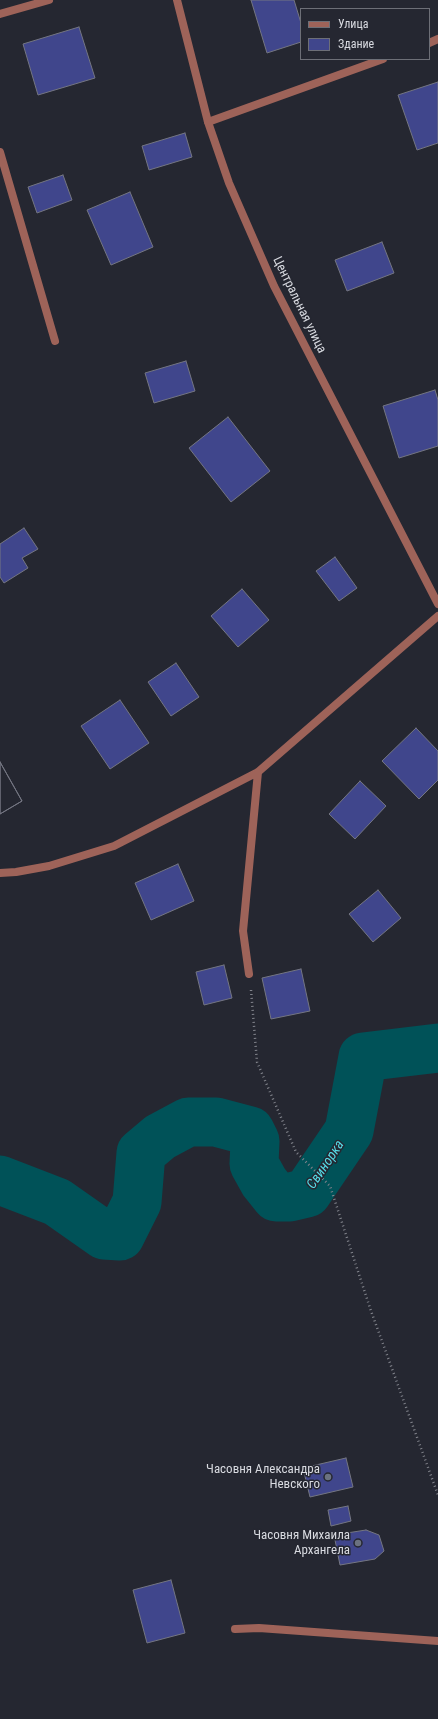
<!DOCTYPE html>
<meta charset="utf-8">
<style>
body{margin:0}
#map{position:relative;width:438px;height:1719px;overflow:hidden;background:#252731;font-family:"Roboto Condensed",sans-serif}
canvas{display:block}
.legend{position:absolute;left:300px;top:8px;width:130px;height:52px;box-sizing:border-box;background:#252731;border:1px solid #6d6f77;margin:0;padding:5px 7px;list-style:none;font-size:12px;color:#d9dbe1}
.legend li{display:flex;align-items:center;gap:8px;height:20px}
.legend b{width:20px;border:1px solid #6d6f77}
</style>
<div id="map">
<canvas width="438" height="1719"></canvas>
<ul class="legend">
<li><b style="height:5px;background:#9e6359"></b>Улица</li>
<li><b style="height:11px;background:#40468c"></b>Здание</li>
</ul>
</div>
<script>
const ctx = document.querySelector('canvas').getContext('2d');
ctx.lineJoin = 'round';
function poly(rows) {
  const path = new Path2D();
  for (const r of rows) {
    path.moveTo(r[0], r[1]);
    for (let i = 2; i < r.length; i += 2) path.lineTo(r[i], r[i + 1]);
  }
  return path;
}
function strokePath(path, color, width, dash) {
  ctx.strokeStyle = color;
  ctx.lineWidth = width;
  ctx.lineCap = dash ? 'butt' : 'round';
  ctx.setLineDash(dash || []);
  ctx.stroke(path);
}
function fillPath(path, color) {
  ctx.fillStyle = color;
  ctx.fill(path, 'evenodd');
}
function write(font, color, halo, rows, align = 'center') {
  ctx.font = font + ' "Roboto Condensed",sans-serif';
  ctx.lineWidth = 3;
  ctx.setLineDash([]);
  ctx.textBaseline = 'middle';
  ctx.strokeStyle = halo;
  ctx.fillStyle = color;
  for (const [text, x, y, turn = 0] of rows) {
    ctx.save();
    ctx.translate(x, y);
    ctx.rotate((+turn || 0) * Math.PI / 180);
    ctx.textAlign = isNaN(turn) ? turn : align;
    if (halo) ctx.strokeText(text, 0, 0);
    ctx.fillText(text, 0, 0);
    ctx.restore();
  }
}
const river = poly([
 [0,1180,57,1202,104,1235,120,1236,137,1202,141,1153,160,1137,188,1122,216,1122,250,1131,255,1141,254,1164,264,1182,276,1197,290,1197,307,1193,349,1131,363,1057,438,1048]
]);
const building = poly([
 [251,0,294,0,301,23,301,42,267,53,251,0],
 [79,27,95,78,38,95,23,44,79,27],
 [438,82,438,143,417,150,398,95,438,82],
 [185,133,192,157,149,170,142,146,185,133],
 [63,175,72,200,37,213,28,187,63,175],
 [130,192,153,247,111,265,87,210,130,192],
 [382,242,394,273,347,291,335,260,382,242],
 [186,361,195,391,154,403,145,373,186,361],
 [435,390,438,400,438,446,399,458,383,406,435,390],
 [228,417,270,471,231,502,189,448,228,417],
 [24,528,38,549,22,558,28,568,4,583,0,577,0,544,24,528],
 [335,557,357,588,339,601,316,571,335,557],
 [242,589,269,620,238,647,211,616,242,589],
 [176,663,199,697,171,716,148,682,176,663],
 [120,700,149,743,110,769,81,726,120,700],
 [416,728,438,751,438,780,419,799,382,761,416,728],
 [0,762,22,801,0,814,0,762],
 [0,762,22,801,0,814,0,762],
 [360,781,386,806,355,839,329,814,360,781],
 [178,864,194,901,151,920,135,883,178,864],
 [378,890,401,918,373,942,349,914,378,890],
 [224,965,232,998,204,1005,196,972,224,965],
 [301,969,310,1011,271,1019,262,978,301,969],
 [346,1458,353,1487,310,1497,303,1468,346,1458],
 [348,1506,351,1521,331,1526,328,1510,348,1506],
 [366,1530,379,1535,384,1551,375,1559,340,1565,334,1535,366,1530],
 [171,1580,185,1633,147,1643,133,1590,171,1580]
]);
const path = poly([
 [251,990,257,1062,296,1152,330,1186,371,1311,438,1495]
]);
const lane = poly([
 [429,43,438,39],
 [208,122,383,59],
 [0,152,55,341],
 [235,1629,259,1628,438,1641]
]);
const street = poly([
 [177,0,208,122,229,183,274,286,438,604],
 [0,14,49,0],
 [0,873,16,872,49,866,114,846,258,772,438,616],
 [249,974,243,931,258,772]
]);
const markers = [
 [328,1477,4,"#6b7280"],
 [358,1543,4,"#6b7280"]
];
const streetNames = [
 ["Центральная улица",299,305,64]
];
const poiNames = [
 ["Часовня Александра",320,1470],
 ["Невского",320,1485],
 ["Часовня Михаила",350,1536],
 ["Архангела",350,1551]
];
const waterNames = [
 ["Свинорка",326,1165,-56]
];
strokePath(river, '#005258', 49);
fillPath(building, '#40468c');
strokePath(building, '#747682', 1);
strokePath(path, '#82848c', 2.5, [1, 3]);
strokePath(lane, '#9e6359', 8);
strokePath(street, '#9e6359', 8);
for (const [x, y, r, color] of markers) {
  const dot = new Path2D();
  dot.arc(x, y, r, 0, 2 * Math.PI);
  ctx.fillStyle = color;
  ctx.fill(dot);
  strokePath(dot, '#252731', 1.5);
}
write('13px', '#d9dbe1', '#252731', streetNames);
write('13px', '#d9dbe1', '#252731', poiNames, 'right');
write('italic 14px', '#56dce7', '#252731', waterNames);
</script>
